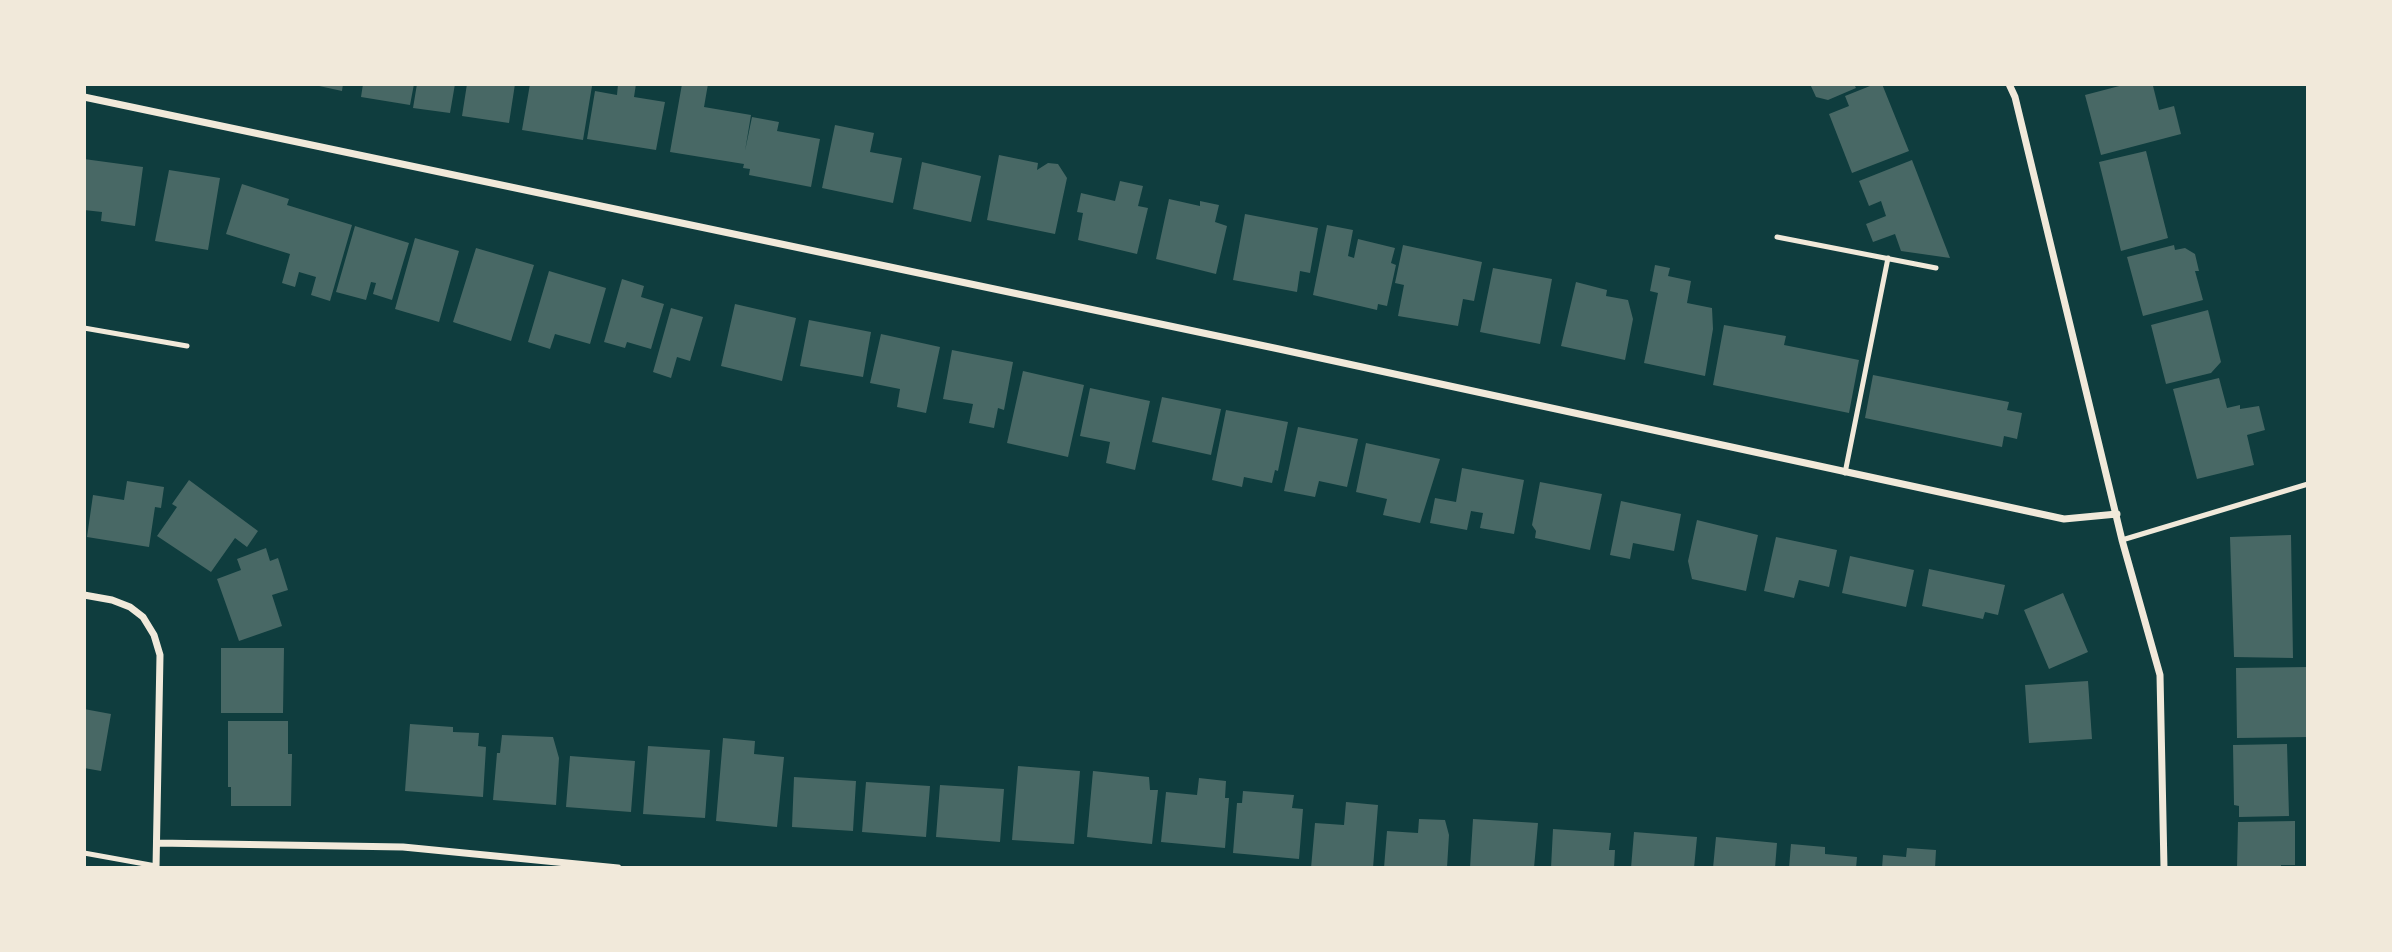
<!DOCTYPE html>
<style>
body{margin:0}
#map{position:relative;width:2392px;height:952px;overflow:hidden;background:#0f3d3e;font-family:"Noto Sans",sans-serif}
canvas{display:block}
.frame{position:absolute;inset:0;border:86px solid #f1e9da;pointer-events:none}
</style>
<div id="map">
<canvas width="2392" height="952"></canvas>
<div class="frame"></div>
</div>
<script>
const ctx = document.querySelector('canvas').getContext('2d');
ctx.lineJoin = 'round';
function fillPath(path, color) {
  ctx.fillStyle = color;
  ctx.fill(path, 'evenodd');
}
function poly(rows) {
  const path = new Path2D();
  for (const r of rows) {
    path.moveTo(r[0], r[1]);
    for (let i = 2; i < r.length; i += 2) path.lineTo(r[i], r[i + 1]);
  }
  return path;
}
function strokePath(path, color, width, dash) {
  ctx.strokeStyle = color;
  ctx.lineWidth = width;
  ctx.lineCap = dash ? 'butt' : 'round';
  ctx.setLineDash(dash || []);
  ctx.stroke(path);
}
const building = poly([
 [310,84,343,84,342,91],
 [363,84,414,84,410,105,361,97],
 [417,84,455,84,450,113,413,108],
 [467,84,515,84,509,123,462,116],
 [530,84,592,86,583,140,522,130],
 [618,84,636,84,634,97,665,102,656,150,587,139,595,91,617,95],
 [682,84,708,84,704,107,751,115,745,151,752,117,779,122,777,131,820,139,811,187,749,175,750,169,743,168,744,164,670,152],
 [1810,84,1854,84,1856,88,1828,100,1816,97],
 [1875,84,1882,84,1909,151,1852,173,1829,114,1849,106,1845,96],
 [2127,84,2153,86,2159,110,2174,106,2181,134,2101,155,2085,95],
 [835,125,874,133,870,152,902,158,893,203,822,188],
 [2146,151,2168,238,2121,251,2099,162],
 [999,155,1038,163,1037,170,1048,163,1058,164,1067,178,1055,234,987,220],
 [84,159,143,167,135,226,101,221,102,212,84,210],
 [1912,160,1926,196,1950,258,1901,251,1895,234,1873,242,1866,224,1886,216,1881,201,1869,206,1859,181],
 [922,162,981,176,971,222,913,209],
 [169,170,220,178,208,250,155,241],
 [1120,181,1143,186,1138,206,1148,208,1137,254,1078,240,1083,213,1077,212,1081,193,1115,201],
 [242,184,289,199,287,205,352,225,330,301,311,295,316,277,299,272,295,287,282,283,290,254,226,234],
 [1169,199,1200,206,1200,201,1219,205,1215,222,1227,226,1216,274,1156,259],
 [1245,214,1318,228,1310,273,1300,271,1297,292,1233,280],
 [1327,225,1353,230,1348,256,1354,258,1358,239,1395,248,1391,263,1396,265,1387,306,1378,304,1377,310,1313,295],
 [355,226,409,243,392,300,373,294,376,283,371,282,366,300,336,292],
 [415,238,459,251,439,322,395,309],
 [1403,245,1482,262,1474,301,1463,299,1458,326,1398,316,1404,285,1395,283],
 [2174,245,2175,250,2185,248,2195,254,2199,271,2195,271,2203,300,2143,316,2127,257],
 [476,248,534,265,511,341,453,322],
 [1655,265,1670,268,1668,276,1691,281,1687,303,1712,308,1713,329,1705,376,1644,363,1658,293,1650,291],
 [1493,268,1552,279,1540,344,1480,332],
 [549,271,606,288,590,344,555,334,550,349,528,342],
 [622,279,644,286,641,297,664,304,651,349,627,342,625,348,604,342],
 [1576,282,1607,290,1606,296,1628,300,1633,319,1625,360,1561,346],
 [735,304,796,318,782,381,721,366],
 [671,308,703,317,690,361,677,357,671,378,653,372],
 [2208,310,2221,362,2211,373,2166,384,2151,325],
 [809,320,871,332,863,377,800,366],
 [1724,325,1786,336,1784,345,1859,360,1849,413,1713,385],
 [881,334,940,347,926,413,897,407,900,389,870,383],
 [952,350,1013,362,1004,410,998,408,994,428,969,423,973,404,943,399],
 [1023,371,1084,385,1068,457,1007,443],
 [1873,375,2009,402,2007,410,2022,413,2017,439,2004,436,2002,447,1865,418],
 [2219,378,2227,408,2240,405,2240,409,2259,406,2265,430,2247,435,2254,465,2197,479,2173,389],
 [1090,388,1150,401,1135,470,1106,463,1110,442,1080,436],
 [1162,397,1221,409,1211,455,1152,442],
 [1226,410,1288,422,1278,471,1275,470,1272,483,1244,477,1242,487,1212,480],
 [1298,427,1358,439,1347,487,1319,481,1315,497,1284,491],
 [1366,443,1440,459,1420,523,1383,515,1387,499,1356,492],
 [1462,468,1524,480,1514,534,1480,528,1483,513,1471,511,1467,530,1430,523,1435,498,1456,502],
 [189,480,258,531,247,547,235,538,211,572,157,536,177,507,172,504],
 [127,481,164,487,161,508,155,507,149,547,87,537,93,495,124,500],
 [1540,482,1602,494,1590,550,1535,538,1536,531,1532,525],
 [1621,501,1681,514,1674,551,1633,543,1630,559,1610,555],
 [1697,520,1758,535,1746,591,1692,579,1688,561],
 [2291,535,2293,658,2234,657,2230,537],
 [1776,537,1837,550,1829,587,1799,580,1794,598,1764,591],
 [266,548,270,561,278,558,288,590,272,595,282,626,239,641,217,579,241,570,237,559],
 [1850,556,1914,570,1906,607,1842,593],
 [1929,569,2005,585,1998,615,1985,612,1983,619,1922,606],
 [2063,593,2088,652,2049,669,2024,610],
 [221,648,284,648,283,713,221,713],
 [2308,667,2308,737,2237,738,2236,668],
 [2088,681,2092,739,2029,743,2025,685],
 [84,709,111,714,101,771,84,768],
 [228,721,288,721,288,754,292,754,291,806,231,806,231,787,228,787],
 [410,724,453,727,453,732,479,733,478,746,486,747,483,797,405,791],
 [502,735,553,737,559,758,556,805,493,800,497,753,500,753],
 [723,738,755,741,754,754,784,757,777,827,716,821],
 [2287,744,2289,816,2239,817,2239,806,2234,805,2233,745],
 [648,746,710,750,705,818,643,814],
 [570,756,635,761,631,812,566,807],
 [1018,766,1080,771,1074,844,1012,840],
 [1093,771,1149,777,1150,790,1158,790,1152,844,1087,837],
 [794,777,856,781,853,831,792,827],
 [1199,778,1226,781,1225,798,1229,798,1225,848,1161,842,1166,792,1197,795],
 [866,782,930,786,926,837,862,832],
 [940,785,1004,789,1000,842,936,837],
 [1243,791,1294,795,1292,808,1303,809,1299,859,1233,853,1237,803,1242,803],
 [1346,802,1378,805,1373,868,1311,868,1315,823,1344,825],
 [1419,819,1445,820,1449,835,1447,868,1384,868,1387,831,1418,833],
 [1473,819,1538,823,1534,868,1470,868],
 [2295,821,2295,865,2281,865,2281,868,2237,868,2238,822],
 [1553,829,1611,833,1609,850,1615,850,1614,868,1551,868],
 [1634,832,1697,837,1694,868,1631,868],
 [1716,837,1777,843,1775,868,1713,868],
 [1791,844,1825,847,1825,854,1857,857,1856,868,1789,868],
 [1907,848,1936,850,1935,868,1882,868,1883,855,1906,857]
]);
const service = poly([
 [1777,237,1936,268],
 [84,328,187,346],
 [1845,473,1888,258],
 [2122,540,2308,484],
 [84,853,156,866]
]);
const minor = poly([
 [2009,84,2015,97,2122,540,2160,675,2164,868],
 [84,97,1279,349,2064,519,2117,514],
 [84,595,112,600,130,607,143,617,154,635,160,655,156,868],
 [157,843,403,847,618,868]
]);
fillPath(building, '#486865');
strokePath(service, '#f1e9da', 5);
strokePath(minor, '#f1e9da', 7);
</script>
